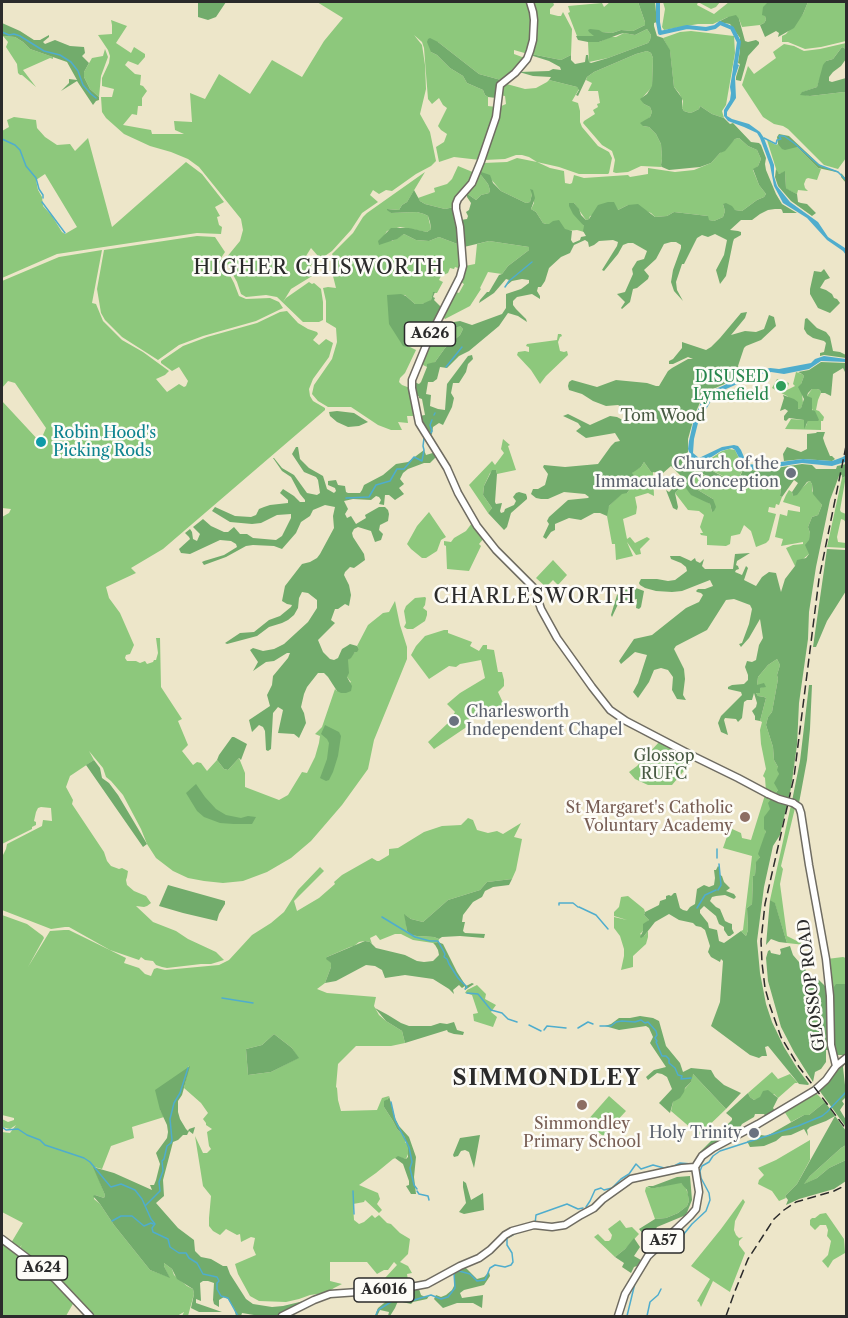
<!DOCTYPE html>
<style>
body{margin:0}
#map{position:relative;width:848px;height:1318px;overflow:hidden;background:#ede6c9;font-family:"Libre Caslon Text",serif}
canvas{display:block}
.frame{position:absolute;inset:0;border:3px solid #2b2b2b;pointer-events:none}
</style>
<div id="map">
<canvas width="848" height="1318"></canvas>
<div class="frame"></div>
</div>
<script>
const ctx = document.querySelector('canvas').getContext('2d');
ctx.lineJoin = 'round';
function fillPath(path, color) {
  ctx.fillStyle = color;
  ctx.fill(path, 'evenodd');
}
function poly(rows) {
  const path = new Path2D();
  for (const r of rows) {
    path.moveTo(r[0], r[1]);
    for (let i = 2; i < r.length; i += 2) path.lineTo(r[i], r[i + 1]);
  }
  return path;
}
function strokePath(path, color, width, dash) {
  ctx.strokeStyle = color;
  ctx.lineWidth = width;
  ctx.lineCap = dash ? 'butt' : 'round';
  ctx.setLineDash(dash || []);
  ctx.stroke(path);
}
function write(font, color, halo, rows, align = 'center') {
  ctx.font = font + ' "Libre Caslon Text",serif';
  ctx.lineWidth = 5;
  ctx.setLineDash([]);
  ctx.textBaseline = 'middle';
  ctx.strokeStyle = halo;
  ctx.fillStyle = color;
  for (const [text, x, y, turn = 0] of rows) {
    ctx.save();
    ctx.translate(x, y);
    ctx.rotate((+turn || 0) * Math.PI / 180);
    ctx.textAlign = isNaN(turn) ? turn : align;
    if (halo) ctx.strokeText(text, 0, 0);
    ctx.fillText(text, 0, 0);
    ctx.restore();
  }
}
const green = poly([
 [317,2,528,2,531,7,532,39,528,54,514,50,514,54,522,57,527,55,513,70,514,73,501,80,479,74,438,42,431,52,437,55,450,68,463,76,467,83,483,90,485,95,488,97,488,106,496,107,480,160,454,157,439,162,436,147,444,142,447,134,441,130,438,126,447,108,443,105,439,98,432,104,428,99,424,48,422,42,414,35,422,45,425,65,426,89,420,114,430,132,436,161,431,166,416,174,392,191,386,190,379,194,373,190,370,195,378,202,362,213,351,230,332,251,322,258,318,256,311,248,306,256,316,263,314,265,311,265,311,269,316,270,317,273,291,289,283,302,286,298,309,282,312,284,314,283,321,289,323,302,323,320,319,322,303,322,277,297,266,295,246,297,241,294,237,282,226,262,226,258,240,241,243,230,241,219,199,167,188,159,171,152,150,146,124,134,106,118,102,112,101,97,112,97,114,89,102,86,102,78,109,63,110,56,108,50,98,35,112,34,112,25,111,20,127,26,116,43,131,53,134,47,145,54,145,57,138,65,128,61,125,65,135,74,141,75,140,85,143,86,147,91,142,98,142,106,138,106,137,115,132,114,123,125,151,130,152,134,184,134,175,130,174,121,192,122,190,93,205,99,219,74,250,94,272,60,302,77,324,41,343,18],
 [531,2,553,2,554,5,550,9,550,14,558,16,561,16,563,12,572,29,571,55,561,60,531,54],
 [610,2,638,2,645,22,645,25,633,31,621,30,612,33,602,32,593,37,577,36,568,13,570,12,568,6,602,3,604,7],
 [663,2,681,2,683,3,685,2,720,2,716,7,711,9,698,2,697,5,714,14,729,2,768,2,765,16,766,20,764,23,760,25,742,27,739,19,728,17,713,24,698,24,664,30,662,27,665,9],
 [808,2,846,2,846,41,821,47,805,49,788,42,782,42,782,36,786,34,803,14],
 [647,29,651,35,650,40,648,43,608,58,589,62,588,42,599,42,610,37,616,37,624,33,635,35],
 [691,31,734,36,735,53,726,105,722,111,724,118,712,114,700,106,699,109,693,112,690,113,684,111,682,108,683,101,679,93,674,87,670,51,663,38,680,32],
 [3,36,15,37,23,42,30,49,53,57,53,59,50,58,23,70,36,87,22,75,20,75,18,73,17,64,6,47,8,42],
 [846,43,846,49,842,47,833,59,826,61,817,87,803,92,801,94,810,96,844,92,846,94,846,158,838,169,824,165,788,129,783,126,774,124,763,117,742,85,748,66,754,74,776,58,773,52,784,44,794,46,804,51,820,49],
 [105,49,108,57,101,76,99,97,90,89,84,77,84,72,92,58,103,56],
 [647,51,651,53,653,58,652,87,642,98,644,104,650,107,652,112,650,117,645,121,643,126,649,127,656,134,661,144,662,159,661,165,662,167,641,166,628,172,616,173,613,172,615,160,612,151,602,145,583,123,584,121,595,114,593,110,598,107,597,104,600,103,598,91,588,91,592,83,586,80,587,77,594,72,636,54],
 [549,80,577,87,579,89,572,101,578,103,580,111,580,122,582,127,598,146,609,152,612,158,609,173,608,174,579,174,559,167,537,162,550,168,564,171,565,183,570,184,572,183,574,175,584,178,628,175,630,177,648,174,648,168,675,172,694,170,711,163,720,153,735,139,739,138,748,146,757,150,761,159,758,166,753,170,759,185,766,194,764,197,757,200,742,211,735,210,723,204,725,211,723,217,714,221,708,220,708,216,674,212,667,216,655,217,651,213,628,205,618,210,590,216,589,219,586,220,574,203,569,203,584,226,584,232,577,230,567,231,543,223,536,212,531,209,534,203,532,194,530,202,526,203,501,191,490,178,481,175,488,184,490,190,489,193,481,195,476,200,469,195,467,195,466,194,483,163,507,162,517,158,537,162,529,157,522,155,516,155,505,159,484,160,499,107,506,104,505,96,499,95,503,83,525,89,536,88,547,82],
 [14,117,36,120,37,128,45,137,57,145,70,144,75,151,88,138,112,227,186,162,202,174,224,202,215,207,220,216,217,217,219,225,222,227,221,234,197,233,57,254,2,278,2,131,9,127,7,120],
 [45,174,77,227,65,234,62,232,52,216,43,206,42,197,38,190,36,180],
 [767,140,776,145,778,144,792,147,797,147,818,168,821,169,817,180,808,178,806,179,804,184,805,188,808,191,798,190,797,194,788,190,786,188,785,172,779,174,777,172],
 [458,166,475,173,454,207,445,209,425,204,420,201,418,198,435,192,434,188,447,184,452,179],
 [425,172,407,202,402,205,399,210,388,209,391,213,417,212,424,214,428,216,431,229,427,232,400,227,387,231,384,236,392,241,404,234,416,240,429,241,439,237,460,245,461,269,455,267,454,269,450,268,448,273,441,276,439,280,443,282,437,293,433,293,431,300,429,302,422,304,415,304,405,295,388,295,406,347,408,346,416,350,405,373,400,378,399,382,402,385,410,388,411,402,416,416,407,416,408,423,398,422,402,430,391,430,378,425,351,407,328,407,318,401,312,394,314,385,332,359,337,342,336,328,326,322,326,301,323,288,328,287,336,288,332,272,336,270,334,266,336,262,332,254,353,233,363,217,367,213],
 [197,236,215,237,225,252,221,258,234,283,239,296,246,299,270,298,279,302,283,308,256,321,203,336,179,345,158,360,122,337,105,320,101,313,97,289,104,250],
 [489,241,529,247,529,250,508,266,502,274,488,272,480,288,481,289,470,306,445,319,443,317,454,291,459,293,464,284,459,281,465,266,475,264,477,244],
 [102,250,92,303,96,304,103,321,122,340,143,352,169,371,165,375,156,379,167,392,179,384,184,387,186,386,188,381,179,367,172,371,161,363,161,361,183,346,207,337,257,323,280,312,287,311,298,323,308,329,317,332,318,334,313,340,319,345,326,339,333,343,329,357,313,379,309,389,310,396,313,401,325,408,325,410,163,549,131,568,136,573,106,587,109,598,120,613,134,645,130,654,126,655,125,658,127,661,136,661,140,663,145,661,147,664,153,662,154,660,156,660,158,653,156,638,160,638,161,687,182,719,178,721,188,745,182,751,193,765,197,762,201,763,207,771,217,760,224,769,228,770,239,758,245,773,245,787,279,800,288,795,302,772,307,773,315,757,319,743,320,736,315,734,322,727,335,689,337,691,351,682,347,677,348,660,355,652,359,649,357,646,368,625,383,613,389,612,395,601,400,625,407,647,407,659,374,740,368,769,342,805,311,841,291,858,267,872,243,881,223,883,204,881,188,878,173,871,156,858,147,844,141,829,123,795,111,781,106,777,103,768,89,751,94,760,70,776,66,787,73,800,72,804,104,852,107,861,111,866,119,869,122,868,128,871,127,877,126,880,127,885,134,891,146,896,151,903,147,906,144,907,136,906,153,922,176,931,188,939,216,952,224,960,211,964,201,964,167,968,162,967,156,965,153,961,145,960,141,957,139,960,110,950,69,927,65,927,51,929,2,910,2,857,6,849,7,844,42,826,43,820,52,821,51,808,41,807,38,808,36,812,34,821,36,822,36,825,32,827,32,829,2,844,2,517,9,513,11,509,2,508,2,401,40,442,46,428,15,383,8,381,2,388,2,281,59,257],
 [452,326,460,326,463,329,460,335,445,348,435,362,427,367,421,364,432,336,434,337],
 [558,334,561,334,562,336,560,337,558,342,560,351,564,352,567,351,568,355,546,376,540,384,531,370,517,355,518,352,525,351,529,352,529,347,526,346,527,344,557,340],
 [796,372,802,374,804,376,801,384,803,403,801,408,798,409,797,405,787,396,772,388,777,379,789,383,787,390,795,386,793,384],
 [812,389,817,389,820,390,821,393,818,400,816,410,819,411,824,417,823,421,821,421,821,430,785,429,791,419,804,420,806,426,808,420,817,421,807,396],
 [503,439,510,445,508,446,516,470,497,474,496,470,490,473,484,486,483,495,492,508,488,513,469,485,492,461,495,465,504,453,501,449],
 [729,449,735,450,744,468,740,475,751,480,754,484,758,476,760,475,764,476,766,481,769,485,781,488,780,496,782,497,779,505,776,504,775,508,769,507,768,512,776,514,769,540,766,543,756,547,751,531,744,525,740,534,731,536,730,544,726,546,707,545,707,536,701,535,700,533,703,533,700,527,704,515,699,511,688,510,675,493,682,486,685,487,689,491,710,504,712,512,713,499,688,484,695,470,706,476,715,478,723,476,701,465,722,451],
 [644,462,651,472,653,472,654,496,648,493,635,497,637,507,636,514,623,519,627,539,630,537,635,543,647,537,650,539,640,549,641,554,636,555,627,542,633,556,616,560,615,544,612,544,607,516,607,509,609,506,622,493,627,493,633,485,632,473,633,471,641,467],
 [846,476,840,510,841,512,846,514,846,523,844,520,841,519,837,537,838,542,846,543,846,548,827,547,842,478],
 [810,481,812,484,812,491,822,505,818,515,812,517,808,527,810,533,809,554,795,566,786,548,793,545,803,544,803,542,781,546,783,539,775,537,780,514,787,516,788,510,800,512,800,507,783,502,786,495,789,490,792,492,793,496,802,488,808,482],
 [429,512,446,537,441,540,437,551,426,558,422,558,411,549,407,544,417,526],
 [472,523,484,538,479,544,481,546,469,571,447,569,446,546,444,545,444,541,451,542,454,538,466,531],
 [553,560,567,575,558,585,553,580,546,587,536,578],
 [425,597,426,598,425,605,423,608,427,611,427,615,425,621,413,629,407,629,404,627,406,623,404,611,406,606,415,598],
 [444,630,448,630,448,633,472,642,470,646,479,651,483,645,487,645,487,649,494,650,498,672,502,672,504,680,504,686,498,692,505,707,497,713,494,708,478,712,469,719,471,724,434,749,428,742,448,723,455,712,447,704,460,693,485,678,481,660,460,664,456,667,449,666,429,679,411,655,416,646,425,636],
 [777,659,780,665,777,675,778,679,772,712,768,717,766,725,773,747,774,760,778,767,779,774,778,790,774,795,766,791,765,778,763,776,766,769,761,744,760,730,762,722,760,721,766,698,764,697,758,696,756,693,760,692,760,688,763,687,757,685,758,677,768,665],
 [660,741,694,759,672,785,648,785,635,779,629,772,637,766],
 [765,795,771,798,771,809,760,857,756,863,755,875,753,876,752,904,747,908,748,930,746,936,741,931,743,930,752,856,723,848,730,828,741,833,742,838,751,840],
 [791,805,795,808,781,866,783,869,780,884,787,936,805,945,787,943,775,904,770,900],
 [468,818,473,820,477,830,488,833,497,831,503,834,521,823,514,837,522,839,516,870,512,879,487,882,480,890,448,900,423,922,411,919,405,915,407,931,410,935,417,936,434,937,439,939,438,942,435,943,435,945,433,943,413,940,401,934,395,934,380,940,376,935,370,938,372,944,370,942,365,941,359,942,354,946,350,947,327,957,329,961,332,963,331,967,325,983,317,989,327,993,376,997,374,1006,379,1015,386,1021,402,1031,405,1043,391,1046,356,1046,338,1064,336,1087,337,1088,338,1100,341,1111,377,1110,382,1098,389,1096,384,1107,393,1121,397,1129,404,1136,406,1140,405,1142,408,1145,408,1154,406,1159,398,1157,393,1159,376,1173,359,1185,378,1193,380,1199,377,1204,382,1210,379,1213,365,1200,364,1202,353,1204,354,1220,359,1224,364,1222,372,1215,375,1218,379,1215,387,1223,391,1224,400,1233,410,1239,408,1254,400,1262,408,1266,412,1273,407,1274,408,1280,398,1281,398,1278,393,1278,393,1282,387,1284,385,1278,397,1265,394,1262,388,1270,384,1270,377,1274,367,1262,330,1262,330,1281,342,1284,334,1288,331,1290,331,1291,325,1293,310,1295,299,1299,286,1302,259,1301,250,1296,238,1274,235,1264,256,1255,253,1248,255,1238,251,1237,241,1242,240,1234,237,1235,226,1229,220,1235,213,1231,209,1226,209,1218,211,1196,203,1186,195,1136,203,1153,207,1153,211,1149,209,1146,207,1132,212,1129,206,1125,206,1123,203,1119,208,1113,201,1103,184,1088,189,1066,160,1110,164,1117,132,1127,134,1138,111,1146,102,1169,94,1167,105,1195,104,1198,95,1195,94,1199,100,1204,114,1225,150,1270,169,1277,164,1266,164,1263,172,1269,174,1275,187,1286,193,1289,194,1294,188,1316,182,1316,184,1312,177,1316,95,1316,69,1288,20,1248,22,1245,19,1248,11,1243,23,1223,2,1212,2,1132,10,1133,16,1125,10,1129,2,1127,2,1119,8,1122,14,1120,14,1118,2,1115,2,915,27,924,43,936,44,938,28,967,50,931,64,930,69,930,126,958,124,963,139,968,145,974,151,976,154,969,157,968,165,970,219,965,229,960,252,935,271,923,284,912,298,890,320,867,324,871,294,901,297,911,319,898,335,884,334,882,342,875,372,858,377,861,379,861,389,855,389,849,398,848,424,832,442,826,461,825],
 [274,1034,292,1048,298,1058,271,1072,248,1075,246,1049,262,1045],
 [628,896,644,909,645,912,644,915,649,920,643,927,643,931,640,934,644,936,648,931,648,937,646,944,633,956,633,967,621,970,624,956,624,949,620,936,614,928,614,917,627,920,614,916,614,912,619,907,621,897],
 [843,957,846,958,846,984,843,984,834,992,830,993,827,959],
 [477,985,486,994,485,999,496,1005,491,1012,497,1017,493,1027,474,1021,473,1014,478,1013,472,995,465,993,467,990],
 [772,1072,778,1079,790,1074,798,1083,795,1083,778,1098,774,1094,754,1100,750,1097,748,1093],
 [692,1073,726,1109,699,1135,671,1111,673,1102,691,1082],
 [815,1092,825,1102,809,1115,804,1115,791,1122,784,1111],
 [609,1096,626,1111,603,1136,586,1122],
 [810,1140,810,1160,797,1184,785,1196,786,1198,779,1201,772,1191,758,1184,759,1180,764,1175,758,1168,776,1160],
 [846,1145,846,1160,829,1168,817,1178,803,1185,810,1176,841,1148],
 [675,1183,681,1183,685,1186,688,1194,689,1201,687,1206,678,1213,666,1218,655,1219,645,1191,646,1187,655,1188],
 [743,1199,745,1202,735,1221,734,1230,736,1235,739,1238,743,1237,739,1241,739,1245,745,1253,731,1289,730,1292,713,1281,701,1307,699,1302,697,1301,710,1279,691,1266,721,1229],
 [826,1213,844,1239,845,1253,833,1260,828,1268,822,1261,828,1255,831,1241,827,1236,828,1230,826,1225,820,1225,815,1230,810,1225,810,1220,812,1218,815,1218,820,1214],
 [620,1220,626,1228,632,1227,639,1234,625,1249,615,1257,594,1237,598,1234,605,1241,609,1241,611,1239,612,1235,608,1229],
 [2,1243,19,1254,59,1285,74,1302,66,1316,2,1316]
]);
const forest = poly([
 [198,2,226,2,216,17,208,20,198,17],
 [638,2,655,2,657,22,654,23,654,26,657,36,663,38,670,50,674,87,682,98,682,108,684,111,690,113,693,112,699,109,700,106,712,114,724,118,730,124,733,123,751,142,759,143,761,145,766,158,765,164,766,170,776,194,782,204,797,213,783,213,782,210,781,209,775,209,768,210,760,214,752,220,741,220,730,230,738,231,741,232,741,235,734,239,733,242,726,276,720,284,716,270,724,255,727,240,715,234,708,237,702,235,697,238,684,264,682,264,676,282,677,290,683,301,674,291,671,282,673,270,681,248,681,245,676,242,671,242,664,244,656,259,644,270,649,276,648,279,637,288,633,289,630,302,622,309,621,308,625,302,617,294,625,292,633,274,632,269,637,261,644,259,647,251,633,243,628,243,623,245,618,254,604,271,602,270,617,246,618,242,613,240,599,241,594,245,589,247,588,242,585,240,574,245,570,253,561,257,549,268,545,281,541,287,538,287,537,291,540,296,540,299,532,294,517,297,513,301,513,305,516,309,526,319,527,322,518,316,508,313,499,326,469,351,459,356,447,368,440,367,437,379,433,382,428,382,426,394,431,395,430,406,438,409,445,410,447,384,468,356,472,355,473,359,468,364,466,372,459,383,453,383,451,393,454,398,452,407,443,425,439,423,433,427,432,434,429,437,421,422,419,416,425,415,422,399,419,398,419,396,416,397,414,382,419,384,421,382,427,367,427,364,435,362,445,348,460,335,463,329,460,326,457,327,452,326,437,335,454,322,460,321,472,325,502,314,506,308,506,294,521,289,529,283,529,280,522,279,512,281,507,285,509,280,506,279,494,293,479,303,480,300,487,292,489,292,499,275,502,274,508,266,529,250,529,247,489,241,464,247,461,220,467,219,468,216,466,212,469,210,471,203,467,197,467,195,469,195,476,200,481,195,489,193,490,190,488,184,481,175,481,172,490,175,493,183,501,191,526,203,530,202,532,194,530,189,533,190,535,198,531,209,536,212,543,223,546,224,549,224,553,221,559,220,565,229,572,231,571,240,573,243,580,240,581,237,586,236,583,231,584,226,573,214,569,206,569,203,574,203,579,209,581,215,586,220,589,219,598,205,608,202,614,202,618,210,628,205,638,204,655,217,667,216,674,212,708,216,709,220,714,221,723,217,725,211,723,204,726,203,732,206,735,210,742,211,757,200,764,197,766,194,759,185,753,169,758,166,761,159,757,150,748,146,739,138,735,139,725,151,720,153,711,163,700,167,669,170,662,167,661,165,662,159,661,144,656,134,649,127,643,126,640,123,650,117,652,112,650,107,644,104,640,99,647,94,652,86,653,58,651,53,647,51,636,54,594,72,587,77,578,96,576,95,579,90,577,87,549,80,551,77,533,76,519,72,549,71,553,69,561,70,560,67,549,61,530,55,531,54,561,60,571,55,571,60,575,64,585,62,586,55,588,55,589,62,591,63,608,58,648,43,650,40,651,35,647,29,635,35,624,33,620,34,599,42,588,42,578,40,576,36,594,36,589,32,588,30,590,29,599,30,602,32,612,33,621,30,633,31,645,25,645,22],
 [768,2,808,2,803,14,794,28,778,37,779,33,776,31,765,37,760,25,764,23,766,20,765,16,762,15,763,7],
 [736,15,739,19,745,41,748,42,756,40,759,42,759,44,748,56,741,81,736,80,736,77,740,64,738,63,740,50,740,38,730,24,718,22,728,17],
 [2,23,20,31,34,40,40,40,49,35,49,37,43,42,45,44,55,40,70,46,84,47,85,53,82,56,89,63,84,72,84,77,90,89,99,97,99,100,96,101,93,105,77,81,61,91,69,83,69,79,77,80,67,62,30,49,23,42,15,37,2,36],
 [430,38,438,42,479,74,501,80,496,98,488,97,485,95,483,90,467,83,463,76,450,68,437,55,431,52,427,42,428,39],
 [842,47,846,49,846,59,841,66,833,72,829,77,829,81,832,82,846,78,846,94,844,92,810,96,800,95,802,92,817,87,823,65,826,61,833,59],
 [779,134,789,136,821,166,837,171,842,174,846,179,846,183,841,177,841,173,818,168,797,147,785,150,782,149,778,144,777,137],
 [776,169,779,174,785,171,786,188,789,190,797,194,798,202,801,203,807,204,816,213,812,216,791,201,778,186,775,177],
 [414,190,420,201,425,204,445,209,454,207,453,213,460,245,439,237,429,241,416,240,404,234,397,239,379,245,378,241,391,228,409,228,427,232,431,229,430,222,428,216,424,214,417,212,391,213,387,210,387,209,399,210,402,205,407,202],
 [824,269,830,278,825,280,820,288,826,290,832,294,834,298,837,299,840,303,830,313,818,308,810,294,810,289,814,271,821,272],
 [433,292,435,292,433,297,435,298,434,300,442,308,434,323,424,325,419,329,416,336,418,341,406,347,403,346,389,324,387,295,401,294,406,296,415,304,422,304,431,300],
 [747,312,745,318,731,335,745,331,756,332,764,329,769,315,774,317,776,326,761,340,746,346,744,348,738,366,741,373,740,377,711,390,702,398,695,414,688,439,688,456,693,462,701,465,724,477,709,477,695,470,688,484,713,499,716,507,714,511,712,512,710,504,691,495,685,487,682,486,675,493,678,507,677,510,673,508,666,490,669,492,681,480,682,477,671,466,663,473,651,472,644,462,641,467,632,473,638,481,639,486,633,485,627,493,622,494,609,506,607,516,600,513,594,513,581,520,569,518,555,524,555,530,551,532,546,539,543,537,549,524,547,521,549,517,568,500,588,498,589,497,585,494,564,492,548,499,541,499,536,498,531,494,533,489,538,489,545,485,548,474,543,467,544,465,565,467,598,464,611,446,615,442,620,441,615,433,586,438,576,431,581,427,578,423,563,416,568,414,590,425,610,416,617,417,630,424,633,421,631,412,624,408,618,405,606,406,593,401,582,394,569,390,568,386,569,382,572,380,597,387,616,380,647,383,656,386,659,386,668,371,672,368,688,359,693,359,688,357,673,364,669,364,669,361,673,359,682,348,682,342,706,350,711,347,720,338,741,313],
 [807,318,817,328,826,332,830,337,833,351,840,352,846,355,846,358,824,355,820,356,820,353,824,352,826,343,824,341,813,338,807,334,804,329,805,319],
 [821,362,846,363,846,371,845,372,843,368,833,374,831,396,825,393,821,393,820,390,817,389,812,389,808,393,807,396,812,398,812,410,815,411,819,420,818,421,808,421,804,429,804,420,789,418,786,421,784,420,784,416,788,411,785,409,780,411,784,398,783,395,794,399,798,402,798,409,801,408,804,399,798,387,801,384,804,376,802,374,798,372,809,370],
 [337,411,354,413,368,422,359,426,348,427,337,422,330,416,329,412],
 [817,432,825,432,823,438,825,444,830,456,832,456,835,459,832,461,803,459,784,461,783,454,787,447,801,452,807,449,807,434,816,433],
 [296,447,298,447,300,459,309,468,323,476,327,489,334,493,336,491,335,488,328,485,328,481,336,480,338,485,345,486,346,492,348,493,360,493,362,490,364,485,383,475,396,464,408,462,424,450,426,455,436,452,438,455,430,463,424,463,408,469,403,473,400,479,404,484,399,488,404,494,395,500,389,495,385,495,384,505,379,504,381,500,379,497,376,496,371,500,353,499,344,501,348,509,345,514,347,518,351,516,356,524,366,518,365,515,379,507,385,507,388,510,389,514,388,521,380,525,379,530,383,534,381,540,375,542,371,531,358,527,354,529,352,533,353,537,364,554,365,560,354,568,350,567,345,572,344,575,349,585,351,595,349,606,345,604,338,609,335,609,331,620,335,623,318,640,323,652,330,659,334,660,338,658,342,649,347,646,350,644,357,646,359,649,357,652,355,652,351,658,348,660,349,673,347,677,352,686,351,691,346,693,341,693,337,691,328,677,324,673,318,673,307,687,304,694,301,707,304,713,306,723,299,738,294,734,278,733,283,710,278,707,273,713,271,749,268,751,266,750,265,731,263,727,259,725,252,732,249,720,270,706,267,695,272,685,273,676,288,658,290,653,287,653,274,661,266,662,253,671,258,662,250,650,253,648,263,651,274,649,284,644,308,622,317,608,317,600,308,593,302,592,299,598,298,608,294,615,288,620,282,623,269,627,257,636,227,644,225,643,240,633,254,632,269,620,280,616,291,607,292,605,287,604,282,601,285,586,302,564,310,562,317,558,320,554,334,528,333,516,335,507,325,505,313,510,310,516,301,522,296,533,282,549,274,546,253,545,246,546,226,557,204,565,202,562,204,561,224,555,237,547,236,544,231,541,220,540,190,554,181,553,179,549,190,539,189,537,185,533,190,529,192,532,193,539,197,541,200,534,193,527,203,519,211,526,224,532,228,532,234,527,240,534,247,534,253,538,276,540,282,536,291,518,291,514,277,515,261,523,252,524,230,522,212,511,215,507,235,516,251,517,256,515,259,509,264,507,270,505,288,503,288,500,280,493,283,489,294,496,300,502,305,502,305,500,300,494,291,477,282,471,273,458,274,458,282,468,294,475,307,493,317,495,320,493,318,480,316,477,304,472,292,454],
 [802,464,812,465,816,469,836,469,837,466,846,464,846,476,842,478,842,475,839,476,830,500,816,567,809,612,808,639,799,703,797,745,791,788,780,835,773,846,764,887,757,941,760,973,766,1004,772,1022,784,1047,797,1068,809,1084,808,1085,799,1084,768,1046,765,1047,767,1056,762,1056,759,1058,750,1055,711,1026,720,1002,723,961,721,959,720,962,711,957,708,952,710,946,705,930,701,927,696,926,693,923,679,920,669,914,655,922,644,936,641,938,640,937,643,931,643,924,649,920,644,915,645,912,659,905,660,901,666,899,666,896,669,895,671,896,674,893,676,893,680,908,683,910,687,911,690,907,695,904,697,889,704,885,709,887,714,885,715,878,714,870,716,870,718,866,719,867,720,875,722,876,724,882,730,888,726,891,734,894,736,897,734,899,725,895,716,896,712,897,710,901,716,907,720,909,725,921,729,923,732,924,732,929,734,933,730,936,728,936,724,930,724,927,719,924,716,916,704,906,700,910,700,913,708,923,709,928,717,930,719,941,724,943,741,931,746,936,748,930,747,908,752,904,753,876,755,875,756,862,760,857,758,854,766,831,764,829,764,817,770,809,768,803,778,790,774,783,779,774,777,770,778,767,774,760,773,747,766,725,768,717,772,712,778,679,777,675,780,665,777,659,768,665,758,677,757,685,764,683,766,687,760,688,760,693,756,693,758,696,764,697,766,698,760,721,755,720,755,716,752,711,756,707,757,703,754,693,752,700,747,700,744,702,742,718,738,722,736,719,725,718,724,720,728,735,721,732,718,723,721,716,742,695,741,692,732,690,728,689,728,687,732,685,744,684,748,680,748,675,745,667,747,661,752,662,756,660,759,645,763,638,760,619,749,638,741,647,739,644,742,643,749,624,752,609,750,605,734,599,726,600,707,630,676,646,674,649,684,669,685,679,683,695,686,700,677,699,672,690,673,677,668,670,661,668,654,670,649,682,638,698,633,692,638,683,647,655,635,652,621,664,619,661,634,639,652,635,686,608,699,602,703,595,701,593,697,592,696,591,698,589,705,589,713,586,710,580,682,591,672,592,656,591,645,588,640,585,639,583,641,579,657,579,668,581,675,580,687,571,686,567,681,563,671,559,670,556,680,556,691,561,695,558,696,561,700,563,704,559,702,566,705,569,733,569,735,554,750,553,737,561,736,565,738,566,739,569,736,570,735,572,742,575,746,566,748,568,744,580,756,586,762,577,769,572,776,573,781,592,785,579,795,566,797,560,806,558,809,554,805,545,809,540,810,533,808,527,812,517,818,515,822,505,813,494,812,484,810,481,807,482,797,495,793,496,792,492,798,483,794,480,782,497,780,496,781,488,769,485,766,482,764,476,758,476,757,478,761,481,756,485,754,484,751,480,740,476,744,468,756,471],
 [492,470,496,470,497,474,495,502,496,504,502,503,500,511,501,513,504,512,505,509,514,505,516,501,513,497,516,493,519,492,526,494,527,497,527,499,511,513,507,527,504,530,488,513,492,508,483,495,484,486],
 [827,549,846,550,846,591,827,621,816,647,813,647],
 [628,585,644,591,641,607,639,609,636,608,637,599,619,602,612,617,611,615,617,595],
 [809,685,812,685,810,729,807,760,799,803,792,801,800,761],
 [325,725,339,732,341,736,338,756,333,772,329,780,326,781,320,778,327,759,329,743,327,739,321,734],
 [232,737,234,737,247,744,241,760,239,758,228,770,224,769,217,760,219,755],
 [94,760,100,768,102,778,109,783,118,795,140,832,147,844,143,847,86,765],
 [196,784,205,797,216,809,226,815,241,818,248,816,256,817,252,824,234,824,220,823,204,817,197,811,186,793],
 [512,879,509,885,493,887,485,891,482,897,473,902,463,915,462,922,465,922,463,931,465,933,485,934,484,938,460,936,442,937,439,939,434,937,417,936,410,935,407,931,404,914,411,919,423,922,448,900,480,890,487,882],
 [168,885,225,901,225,904,219,914,217,921,183,913,159,906],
 [770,900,775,903,787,943,779,942,771,939,766,945],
 [365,941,370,942,376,948,405,955,417,961,424,962,433,961,439,955,438,950,434,943,438,942,443,944,457,972,466,986,472,983,474,984,465,990,465,986,462,988,459,985,453,990,454,994,449,989,433,979,405,975,385,978,382,970,375,966,366,965,336,981,325,983,331,967,331,963,326,959,327,957],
 [790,946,793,955,810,975,818,979,825,986,828,986,829,993,834,992,834,987,836,984,846,984,846,1055,836,1055,834,1050,826,1050,826,1062,821,1069,815,1072,813,1082,794,1052,781,1027,768,981,766,958,768,951,770,950,771,953,780,955,781,953,780,949],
 [375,1008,388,1015,401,1023,409,1026,431,1026,440,1023,447,1024,454,1022,457,1030,464,1032,463,1035,454,1034,448,1032,447,1030,405,1043,402,1031,386,1021],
 [640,1016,653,1018,659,1021,666,1046,680,1063,683,1072,691,1068,711,1070,715,1077,724,1085,741,1093,726,1109,693,1074,691,1082,685,1088,684,1092,680,1098,673,1102,670,1113,659,1103,672,1089,667,1077,662,1074,657,1073,648,1080,646,1077,654,1070,666,1067,650,1043,653,1037,649,1028,646,1026,619,1030,605,1026,611,1024,619,1018,630,1018],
 [274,1034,292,1048,299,1058,271,1072,248,1075,246,1049,262,1045],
 [846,1062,843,1067,845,1085,846,1085,846,1097,842,1101,844,1104,840,1110,846,1120,846,1127,819,1090,838,1068],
 [190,1066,182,1095,178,1101,178,1112,180,1119,186,1129,188,1131,189,1129,195,1127,193,1134,189,1131,187,1135,183,1135,178,1140,173,1142,163,1180,164,1196,156,1203,178,1228,194,1240,195,1251,201,1257,211,1259,223,1266,227,1266,230,1274,246,1299,253,1304,272,1307,283,1306,312,1299,290,1311,276,1316,254,1316,254,1315,242,1313,241,1316,236,1316,234,1308,228,1299,224,1297,219,1300,219,1307,214,1304,213,1300,214,1283,208,1281,203,1281,200,1283,201,1301,196,1299,196,1303,222,1312,199,1312,191,1308,194,1294,193,1289,177,1279,172,1269,164,1263,164,1266,170,1278,150,1270,114,1225,100,1204,93,1196,95,1195,104,1198,105,1195,93,1167,114,1173,152,1190,150,1185,154,1185,156,1180,160,1164,156,1153,167,1138,168,1132,167,1125,160,1110,155,1090],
 [768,1090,778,1098,773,1108,776,1112,767,1118,764,1114,755,1114,754,1117,742,1124,737,1133,717,1141,704,1152,700,1152,732,1120,732,1118,726,1113,748,1093,750,1097,754,1100,760,1097,763,1091],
 [389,1096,395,1118,399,1126,409,1137,416,1157,414,1177,416,1194,411,1194,406,1186,409,1185,409,1181,403,1164,395,1158,398,1156,406,1159,408,1157,408,1148,404,1136,397,1129,393,1121,384,1107,384,1101,388,1099],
 [825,1102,846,1131,846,1145,841,1148,810,1176,804,1184,817,1178,829,1168,846,1160,846,1181,834,1189,799,1199,786,1205,788,1200,785,1196,797,1184,835,1116,826,1121,810,1127,807,1130,808,1136,804,1129,791,1135,782,1136,776,1141,764,1146,750,1147,747,1141,755,1139,761,1135,767,1136,804,1115,809,1115],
 [480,1135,474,1168,469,1152,465,1150,461,1151,458,1156,454,1157,453,1155,460,1138],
 [690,1176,692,1200,686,1215,657,1227,649,1241,639,1229,655,1219,666,1218,678,1213,687,1206,689,1201,687,1190,681,1183,655,1188,651,1188,647,1186,653,1186,677,1177],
 [463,1181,466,1183,471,1200,483,1193,484,1210,464,1214,459,1212,466,1203,463,1187],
 [634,1238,640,1247,634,1256,641,1260,637,1266,634,1267,631,1273,622,1267,624,1263,615,1257,625,1249],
 [464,1266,477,1279,484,1277,489,1272,490,1276,484,1285,464,1290,460,1293,462,1298,483,1295,482,1308,473,1303,457,1303,443,1308,434,1299,436,1295,441,1297,446,1295,452,1290,454,1286,454,1273],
 [417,1288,419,1289,421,1295,425,1297,429,1296,427,1299,413,1302,411,1304,398,1301,395,1308,390,1316,388,1316,389,1312,380,1310,377,1316,375,1316,378,1308,394,1295,404,1293,405,1290]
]);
const water = poly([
 [734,63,739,65,735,77,736,98,727,112,727,116,732,119,749,124,760,132,764,138,774,165,774,176,777,186,790,202,818,222,828,237,845,248,846,250,846,255,843,251,827,240,807,218,783,203,774,186,770,165,760,138,757,133,744,127,728,121,724,116,724,110,730,100,731,93,730,87],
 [824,356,846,359,846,362,821,361,809,369,784,374,771,372,758,375,726,389,717,395,711,401,698,423,694,439,693,453,699,458,722,447,734,445,738,446,741,450,746,462,748,464,758,465,803,459,832,461,843,457,846,454,846,460,845,462,832,466,802,463,757,470,749,469,744,467,735,450,732,448,721,451,702,463,694,461,691,458,688,449,689,441,694,419,703,398,711,391,754,372,770,368,779,369,811,363,815,359]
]);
const stream = poly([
 [2,32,9,35,14,34,20,36,44,51,60,55,71,62,78,71,83,85,91,94,96,98],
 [764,138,776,144,777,140,781,139,779,136,784,136,794,143,819,165,838,172,846,180],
 [2,139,15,145,20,150,26,166,36,178,39,189,43,195,43,198],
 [42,202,65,233],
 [505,287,509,281,532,262],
 [446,367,462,347],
 [434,415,435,413],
 [429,436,432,431,430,425,432,420],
 [346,498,369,497,376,485,390,481,397,469,404,469,414,457,422,461,424,450,423,446,424,438],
 [717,858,717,849],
 [718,890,721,885,719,864],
 [559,905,559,903,573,903,578,907],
 [579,907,596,915,608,929],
 [697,908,705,895,716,890],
 [382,917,415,937,430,941,438,941,445,954,444,957,447,959,449,964,458,978,467,987,465,989],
 [467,993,478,994,491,1010,502,1013,508,1019,517,1022],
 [222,998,253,1003],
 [529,1025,541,1031],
 [600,1026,611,1026,616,1022,622,1021,635,1022,641,1020,645,1023,648,1022,656,1031,657,1035,655,1038,657,1041,656,1042,662,1056,666,1056,669,1059,669,1063,675,1068,678,1075,682,1076,681,1079,691,1078],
 [578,1028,588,1022,593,1024],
 [544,1030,547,1026,566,1028],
 [391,1102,395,1120,409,1147,412,1162,410,1168,414,1185,417,1189],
 [2,1127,6,1130,18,1129,27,1135,40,1140,45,1145,84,1158,90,1162,110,1186,111,1187,121,1184,135,1190,142,1199,151,1219,155,1224,152,1228,153,1232,168,1239,170,1247,179,1253,186,1253,189,1258,197,1263,203,1274,217,1277,219,1281,217,1283,217,1289,221,1296,228,1298,238,1316],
 [353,1191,354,1214],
 [417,1191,419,1194,428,1196,429,1200],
 [145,1206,160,1191,159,1182,163,1171,162,1161,164,1159,167,1146,171,1143,172,1140,170,1119,174,1103,180,1093,188,1068],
 [586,1207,590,1201,595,1190,601,1188,604,1190,612,1188,621,1179,629,1174,636,1164,641,1169,653,1165,664,1168,674,1166,680,1163,692,1164],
 [112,1221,121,1216,132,1216,144,1226,151,1223,153,1224],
 [535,1224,536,1215,567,1204,578,1209,583,1208],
 [657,1252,670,1247,679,1240,692,1224,706,1211,710,1200,709,1193,701,1178,700,1171,702,1166,709,1162,713,1156,720,1151,798,1126,822,1116,827,1112,846,1092],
 [376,1315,378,1310,399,1297,414,1300,431,1295,441,1299,448,1297,455,1288,454,1273,459,1271,470,1274,477,1281,485,1280,490,1268,495,1265,505,1267,511,1265,513,1262,512,1253,507,1245,507,1238,516,1233,533,1228],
 [627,1316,635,1283],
 [647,1316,650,1302,658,1295,661,1289]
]);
const river = poly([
 [658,2,658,22,660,33,687,27,706,29,715,27,720,23,732,28,739,42,735,68]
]);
const major = poly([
 [530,2,533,12,534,20,533,40,530,51,527,59,515,73,500,85,496,117,481,161,472,183,458,199,456,204,456,209,460,227,463,266,460,277,430,336,412,380,412,388,419,423,447,468,458,493,477,526,496,550,534,588,541,609,557,638,592,687,610,710,626,721,695,757,738,778,768,794],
 [793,803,799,807,801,813,809,865,826,959,830,996,831,1045,836,1066],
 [695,1167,702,1156,713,1148,758,1124,815,1090,826,1080,836,1066,846,1058],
 [2,1239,55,1279,90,1316],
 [282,1316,314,1300,330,1294,400,1289,427,1284,460,1266,479,1258,490,1250,505,1235,512,1231,534,1225,552,1227,565,1225,581,1215,594,1208,603,1199,631,1179,682,1168,695,1167],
 [618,1316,625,1294,648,1256,690,1216,696,1209,699,1192,695,1167]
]);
const rail = poly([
 [846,446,819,579,794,777,765,904,761,941,762,963,765,988,770,1006,781,1037,799,1067,846,1129],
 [726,1316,735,1291,748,1259,774,1219,784,1210,796,1202,834,1191,846,1185]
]);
const majorBridge = poly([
 [768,794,779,799,793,803]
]);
const markers = [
 [781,386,6,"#2e9e5b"],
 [41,442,6,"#0f9aa8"],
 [791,473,6,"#6b7280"],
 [454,721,6,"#6b7280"],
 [745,817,6,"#8d6e63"],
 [582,1105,6,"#8d6e63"],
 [754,1133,6,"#6b7280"]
];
const shields = [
 [430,334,51],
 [663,1241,42],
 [42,1268,51],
 [384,1290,60]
];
const shieldNames = [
 ["A626",430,334],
 ["A57",663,1241],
 ["A624",42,1268],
 ["A6016",384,1290]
];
const leisureNames = [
 ["DISUSED",769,377],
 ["Lymefield",769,395]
];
const parkNames = [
 ["Tom Wood",663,416],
 ["Glossop",664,756],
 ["RUFC",664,774]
];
const cultureNames = [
 ["Robin Hood's",53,433],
 ["Picking Rods",53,451]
];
const worshipNames = [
 ["Church of the",779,464],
 ["Immaculate Conception",779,482],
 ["Charlesworth",466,712,"left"],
 ["Independent Chapel",466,730,"left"],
 ["Holy Trinity",742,1133]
];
const educationNames = [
 ["St Margaret's Catholic",733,808],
 ["Voluntary Academy",733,826],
 ["Simmondley",582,1124,"center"],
 ["Primary School",582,1142,"center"]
];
const streetNames = [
 ["GLOSSOP ROAD",812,985,-97]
];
const quarterNames = [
 ["HIGHER CHISWORTH",319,268],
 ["CHARLESWORTH",535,597]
];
const districtNames = [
 ["SIMMONDLEY",547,1079]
];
fillPath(green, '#8dc87c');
fillPath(forest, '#72ac6c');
fillPath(water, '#4fadcd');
strokePath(stream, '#4fadcd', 1.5);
strokePath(river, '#4fadcd', 4);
strokePath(major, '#6f6c62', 9);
strokePath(major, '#fff', 6);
strokePath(rail, '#2b2b2b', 1.5, [9, 4.5]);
strokePath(majorBridge, '#6f6c62', 9, []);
strokePath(majorBridge, '#fff', 6);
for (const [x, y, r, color] of markers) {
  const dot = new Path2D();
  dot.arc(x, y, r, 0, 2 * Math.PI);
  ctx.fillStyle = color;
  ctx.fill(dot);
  strokePath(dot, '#fdfcf7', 2);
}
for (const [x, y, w] of shields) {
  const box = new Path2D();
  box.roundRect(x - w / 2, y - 12, w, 24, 4.5);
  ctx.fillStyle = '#fdfcf7';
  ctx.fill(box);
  strokePath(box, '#2b2b2b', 1.5);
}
write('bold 15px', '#2b2b2b', null, shieldNames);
write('16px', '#27864d', '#fdfcf7', leisureNames, 'right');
write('16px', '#485a43', '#fdfcf7', parkNames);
write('16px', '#0d838f', '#fdfcf7', cultureNames, 'left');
write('16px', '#5b616d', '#fdfcf7', worshipNames, 'right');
write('16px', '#785e54', '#fdfcf7', educationNames, 'right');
write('16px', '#2b2b2b', '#fdfcf7', streetNames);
ctx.letterSpacing = '1.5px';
write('20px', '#2b2b2b', '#fdfcf7', quarterNames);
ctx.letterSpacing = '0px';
ctx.letterSpacing = '1.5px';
write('bold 22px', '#2b2b2b', '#fdfcf7', districtNames);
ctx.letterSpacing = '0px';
</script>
